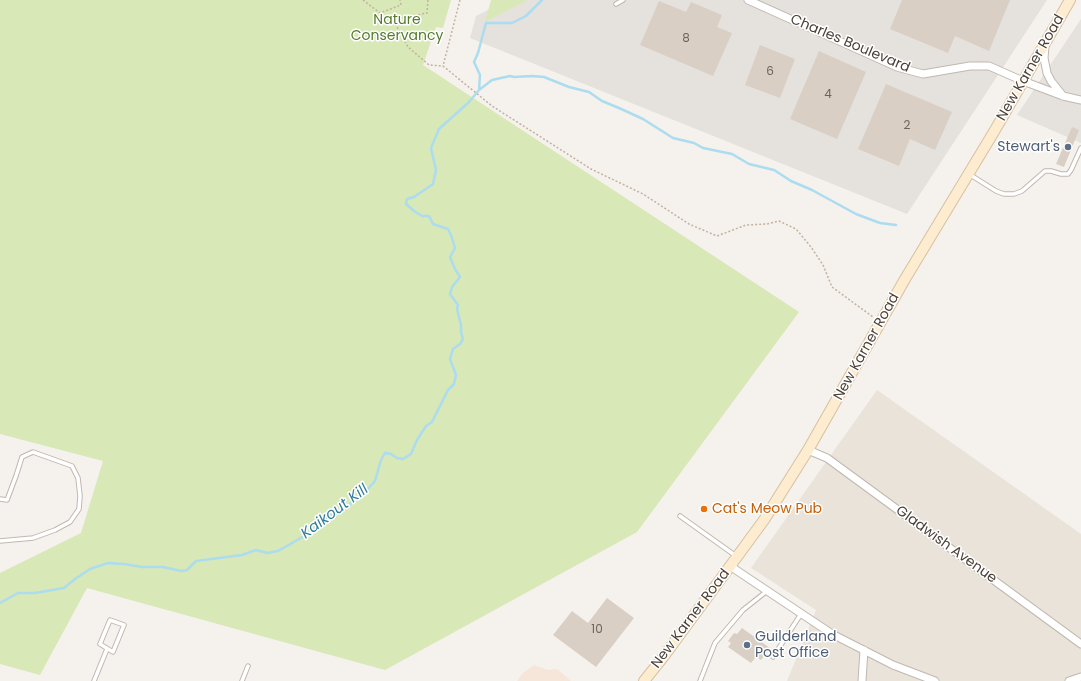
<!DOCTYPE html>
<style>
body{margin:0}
canvas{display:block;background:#f5f1ec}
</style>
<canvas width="1081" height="681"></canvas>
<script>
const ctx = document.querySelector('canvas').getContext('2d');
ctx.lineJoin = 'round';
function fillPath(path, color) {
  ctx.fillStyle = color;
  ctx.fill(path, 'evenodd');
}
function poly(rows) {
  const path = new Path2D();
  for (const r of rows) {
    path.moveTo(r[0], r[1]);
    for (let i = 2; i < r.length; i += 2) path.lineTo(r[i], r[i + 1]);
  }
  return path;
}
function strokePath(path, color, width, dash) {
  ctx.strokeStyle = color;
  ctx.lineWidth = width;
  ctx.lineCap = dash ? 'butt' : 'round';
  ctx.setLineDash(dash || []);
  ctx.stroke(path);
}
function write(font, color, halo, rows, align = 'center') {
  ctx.font = font + ' Poppins,sans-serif';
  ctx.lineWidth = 3;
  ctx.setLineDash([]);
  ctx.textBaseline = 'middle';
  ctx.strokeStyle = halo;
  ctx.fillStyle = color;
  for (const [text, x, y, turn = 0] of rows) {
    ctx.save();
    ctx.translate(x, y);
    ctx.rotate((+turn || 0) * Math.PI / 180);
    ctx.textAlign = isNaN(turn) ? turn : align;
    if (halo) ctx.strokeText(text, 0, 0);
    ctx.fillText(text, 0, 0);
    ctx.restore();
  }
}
const residential = poly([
 [877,390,1081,534,1081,681,787,681,816,610,751,568]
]);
const commercial = poly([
 [534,665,548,670,557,669,571,681,517,681,523,673]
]);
const industrial = poly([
 [507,0,1047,0,907,214,470,38,476,16],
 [1081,19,1081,143,1017,115]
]);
const green = poly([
 [0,0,451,0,443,28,436,27,423,65,799,312,637,532,385,670,87,588,40,675,0,664,0,573,81,533,103,461,0,434],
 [491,0,527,0,485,22]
]);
const stream = poly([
 [479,90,492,80,510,76,514,77,532,76,544,77,569,87,589,92,602,101,619,108,643,119,673,138,694,143,703,148,732,154,749,164,774,170,791,181,812,190,856,214,880,223,896,225],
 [0,603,18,593,35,593,64,588,75,579,90,569,108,563,124,564,142,567,163,567,181,571,187,570,196,561,242,555,256,550,267,553,278,551,313,531,328,517,340,512,365,492,375,481,381,460,385,453,391,454,397,458,403,459,411,454,417,440,426,426,432,422,448,390,454,384,456,375,450,359,453,349,460,344,463,339,461,332,461,325,457,309,458,305,450,294,452,287,460,277,455,269,450,257,455,248,451,235,448,229,433,224,429,216,422,216,414,211,406,204,407,199,414,197,433,184,436,170,431,148,439,129,469,102,479,90,480,75,474,62,478,53,486,23,512,23,526,16,542,0]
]);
const building = poly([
 [902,0,1010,0,989,51,955,36,948,53,890,29],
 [659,1,686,12,691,2,722,15,717,27,732,33,713,76,640,45],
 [760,45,795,59,780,98,745,85],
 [819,51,866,72,837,139,790,119],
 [886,84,952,112,935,150,910,139,899,166,858,149],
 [1072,127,1079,130,1064,167,1056,164],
 [607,598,634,618,596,667,553,635,572,611,588,623],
 [742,628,770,648,761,660,756,657,751,663,728,647,731,643,728,641,734,633,737,634]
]);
const path = poly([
 [363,0,380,13,401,5,400,0],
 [428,0,427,13,393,20,408,47,429,65,443,66],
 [460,0,443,66,492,106,591,169,643,194,689,224,717,236,746,225,767,224,779,221,796,229,811,247,823,265,832,287,873,317]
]);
const service = poly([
 [616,4,623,0],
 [969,174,996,191,1004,194,1014,194,1022,191,1045,171,1051,171,1061,174,1068,174,1071,170,1081,148],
 [0,499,7,500,16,476,22,457,33,452,72,466,78,478,80,496,79,509,70,522,55,530,33,538,0,541],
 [680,516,736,556],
 [110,620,124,625,113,652,100,644,110,620],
 [773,657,801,614],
 [94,681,107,649],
 [242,681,248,666],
 [700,681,715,643,743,610,767,591]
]);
const minor = poly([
 [748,0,897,67,923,74,970,66,989,66,1023,81,1063,96,1081,100],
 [1045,46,1044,58,1047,73,1051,81,1063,96],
 [808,450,827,458,1081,644],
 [730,566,832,634,893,665,935,681],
 [862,681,864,650],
 [1069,681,1081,677]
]);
const secondary = poly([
 [644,681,664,656,764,520,808,450,905,279,995,130,1070,0]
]);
const markers = [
 [1068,147,4,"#5c6f8a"],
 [704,509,4,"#e8710a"],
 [747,645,4,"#5c6f8a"]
];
const numberNames = [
 ["8",686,39],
 ["6",770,72],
 ["4",828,95],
 ["2",907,126],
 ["10",597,630]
];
const parkNames = [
 ["Nature",397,20],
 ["Conservancy",397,36]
];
const streetNames = [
 ["Charles Boulevard",850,44,23],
 ["New Karner Road",1031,68,-60],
 ["New Karner Road",867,347,-61],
 ["Gladwish Avenue",946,545,36],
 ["New Karner Road",691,619,-53]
];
const serviceNames = [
 ["Stewart's",1060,147],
 ["Guilderland",755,637,"left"],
 ["Post Office",755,653,"left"]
];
const foodNames = [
 ["Cat's Meow Pub",712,509]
];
const waterNames = [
 ["Kaikout Kill",335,512,-37]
];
fillPath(residential, '#e9e3da');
fillPath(commercial, '#f6e6d9');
fillPath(industrial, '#e5e1dd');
fillPath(green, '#d8e8b7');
strokePath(stream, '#acdcef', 2.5);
fillPath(building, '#dacfc5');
strokePath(service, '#c1b8af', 5.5);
strokePath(minor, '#c1b8af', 9);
strokePath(secondary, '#d6c1a0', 12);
strokePath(path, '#c2b2a0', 1.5, [2, 2]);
strokePath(service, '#fff', 3.5);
strokePath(minor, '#fff', 7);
strokePath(secondary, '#fdeccf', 10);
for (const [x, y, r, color] of markers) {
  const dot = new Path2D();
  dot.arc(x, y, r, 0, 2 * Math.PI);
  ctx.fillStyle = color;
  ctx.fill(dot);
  strokePath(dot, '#fff', 1.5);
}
write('12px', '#6e645d', null, numberNames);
write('14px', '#557b2d', '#fff', parkNames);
write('14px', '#4a413a', '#fff', streetNames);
write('14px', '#4e5e75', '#fff', serviceNames, 'right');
write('14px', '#c56008', '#fff', foodNames, 'left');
write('italic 15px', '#307c9c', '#fff', waterNames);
</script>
